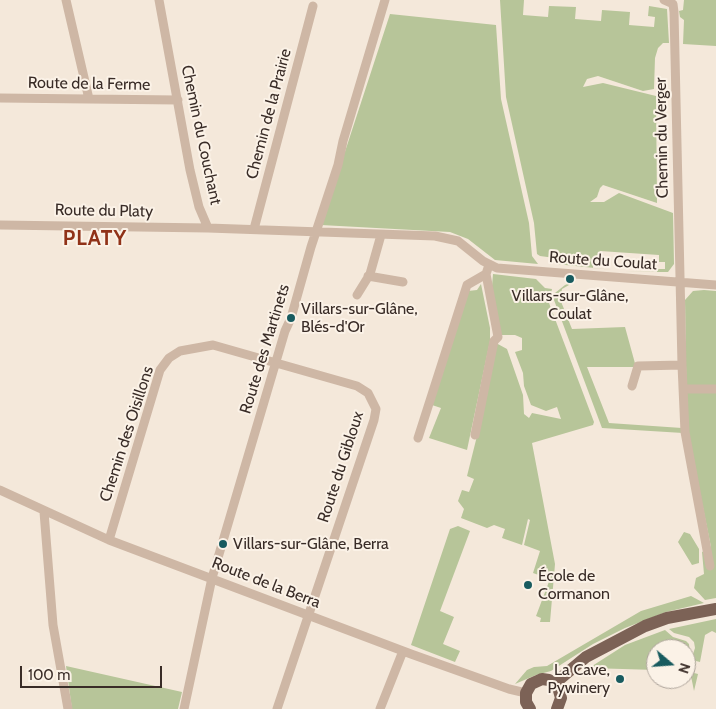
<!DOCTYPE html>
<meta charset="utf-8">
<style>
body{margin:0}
#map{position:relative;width:716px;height:709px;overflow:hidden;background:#f4e8da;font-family:Cabin,sans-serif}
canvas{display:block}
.north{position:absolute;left:646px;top:639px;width:50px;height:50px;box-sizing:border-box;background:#fbf2e7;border:1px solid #ada39a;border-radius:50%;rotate:108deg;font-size:14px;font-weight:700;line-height:20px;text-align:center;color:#392c27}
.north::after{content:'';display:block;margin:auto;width:18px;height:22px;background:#185b5f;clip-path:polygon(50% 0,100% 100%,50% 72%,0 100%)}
.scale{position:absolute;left:20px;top:666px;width:142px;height:22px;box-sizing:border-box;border:2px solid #392c27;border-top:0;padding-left:6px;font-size:15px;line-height:18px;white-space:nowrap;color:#392c27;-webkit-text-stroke:4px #fbf2e7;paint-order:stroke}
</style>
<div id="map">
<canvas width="716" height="709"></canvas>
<div class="north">N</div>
<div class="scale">100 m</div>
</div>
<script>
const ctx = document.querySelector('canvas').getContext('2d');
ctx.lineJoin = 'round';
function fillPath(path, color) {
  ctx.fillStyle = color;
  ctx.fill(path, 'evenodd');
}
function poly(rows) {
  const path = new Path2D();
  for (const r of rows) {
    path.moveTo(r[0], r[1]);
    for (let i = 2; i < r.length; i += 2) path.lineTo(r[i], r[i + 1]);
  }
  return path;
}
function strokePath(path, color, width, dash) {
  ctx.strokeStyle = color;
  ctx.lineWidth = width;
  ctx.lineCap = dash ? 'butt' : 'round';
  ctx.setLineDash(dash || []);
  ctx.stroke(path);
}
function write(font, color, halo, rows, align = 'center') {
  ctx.font = font + ' Cabin,sans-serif';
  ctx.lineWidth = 4;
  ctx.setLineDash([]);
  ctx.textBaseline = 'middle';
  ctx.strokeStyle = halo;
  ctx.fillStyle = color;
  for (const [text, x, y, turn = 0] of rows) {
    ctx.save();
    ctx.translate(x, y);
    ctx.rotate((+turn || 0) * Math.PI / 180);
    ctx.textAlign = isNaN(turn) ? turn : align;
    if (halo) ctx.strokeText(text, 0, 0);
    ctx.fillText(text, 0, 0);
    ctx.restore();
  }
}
const green = poly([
 [500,0,524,0,523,15,548,17,549,6,576,7,575,19,601,21,602,10,630,12,629,25,654,27,655,17,648,16,649,6,667,9,669,43,663,43,658,48,655,58,654,89,643,91,598,76,587,79,583,87,603,83,656,96,657,203,603,185,600,188,597,197,590,202,604,202,619,193,673,213,674,264,668,272,622,271,657,272,658,269,665,269,665,262,659,262,659,255,600,251,599,258,593,258,593,268,614,270,556,264,555,258,540,256,537,254,534,223,506,97],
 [684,0,716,0,716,46,683,44,684,20,680,17,679,11,683,10],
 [390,14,496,25,501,99,529,223,532,256,538,264,495,260,468,239,450,232,321,225],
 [493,274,536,279,545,288,552,289,549,303,594,422,593,425,532,443,555,564,550,622,540,622,541,618,536,616,550,579,533,573,540,551,524,545,530,520,528,519,522,545,502,538,505,529,494,525,487,528,461,518,464,509,458,501,462,490,469,492,474,479,467,476,482,416,496,343,507,349,523,395,524,414,529,418,532,413,561,419,557,407,546,411,531,405,524,386,523,373,515,352,522,350,522,338,515,335,501,335,492,286],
 [576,281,562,289,560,299,572,329,625,327,636,367,587,367,609,423,682,428,683,433,602,428,554,300,555,293,565,285],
 [481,284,490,328,490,341,467,450,429,438,441,408,432,405,468,291,477,290],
 [704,290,716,291,716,598,705,600,694,588,696,578,704,574,702,552,711,547,687,429,685,300,693,291],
 [458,526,470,531,440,611,454,617,443,644,460,651,455,662,411,645,450,529],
 [684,532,690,534,699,549,699,563,692,565,678,542],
 [691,596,704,603,666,612,625,628,593,644,551,671,536,675,515,684,527,670,534,667,547,666,641,611],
 [716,619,716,633,712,631,705,635,700,662,696,661,694,673,698,674,694,691,689,666,695,648,694,642,689,637,674,633,669,629],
 [665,630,673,637,686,641,689,644,690,654,686,665,686,649,656,649,656,670,589,668,625,645],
 [66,666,182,692,178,709,72,709]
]);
const minor = poly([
 [66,0,89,99],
 [159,0,190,170,199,207,208,228,435,236,458,241,483,261,497,268,716,285],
 [664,0,673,4,674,12,682,365,685,432,710,566],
 [0,98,178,100],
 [0,225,208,228],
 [254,229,313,6],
 [368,276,403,282],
 [357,295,370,274,381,235],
 [632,386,638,366,682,365],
 [683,389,716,389],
 [475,435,494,341,498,337,486,274],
 [418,438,467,285,486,274,489,265],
 [0,490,109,540,411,654,509,689,526,693],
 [44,512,53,625,68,709],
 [109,540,160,370,169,358,180,351,213,345,357,386,368,393,376,409,374,420,277,709],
 [184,709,212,578,285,331,291,318,311,247,338,165,343,141,385,0],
 [380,709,403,651]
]);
const primary = poly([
 [555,683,586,657,645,626,667,618,716,609],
 [530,709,526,702,526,693,531,684,542,679,549,680,558,687,561,698,557,709]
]);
const markers = [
 [570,279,5,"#185b5f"],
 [291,318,5,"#185b5f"],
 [223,544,5,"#185b5f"],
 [528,585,5,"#185b5f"],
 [620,679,5,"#185b5f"]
];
const streetNames = [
 ["Route de la Ferme",89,84,1],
 ["Chemin de la Prairie",269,114,-75],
 ["Chemin du Couchant",201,135,78],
 ["Chemin du Verger",662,138,-91],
 ["Route du Platy",104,211,1],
 ["Route du Coulat",603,261,4],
 ["Route des Martinets",265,349,-73],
 ["Chemin des Oisillons",127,434,-72],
 ["Route du Gibloux",341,467,-72],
 ["Route de la Berra",266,583,21]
];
const poiNames = [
 ["Villars-sur-Glâne,",570,296,"center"],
 ["Coulat",570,314,"center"],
 ["Villars-sur-Glâne,",301,309],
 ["Blés-d'Or",301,327],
 ["Villars-sur-Glâne, Berra",233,544],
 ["École de",538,576],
 ["Cormanon",538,594],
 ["La Cave,",610,670,"right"],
 ["Pywinery",610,688,"right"]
];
const districtNames = [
 ["PLATY",95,239]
];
fillPath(green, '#b7c599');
strokePath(minor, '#ceb7a5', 9);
strokePath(primary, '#7c6256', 12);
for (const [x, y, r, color] of markers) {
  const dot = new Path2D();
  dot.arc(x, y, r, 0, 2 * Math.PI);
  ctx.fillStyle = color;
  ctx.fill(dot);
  strokePath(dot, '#fbf2e7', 2);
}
write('16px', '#392c27', '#fbf2e7', streetNames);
write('16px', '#392c27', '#fbf2e7', poiNames, 'left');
ctx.letterSpacing = '1px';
write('bold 21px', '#903218', '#fbf2e7', districtNames);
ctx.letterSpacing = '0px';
</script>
